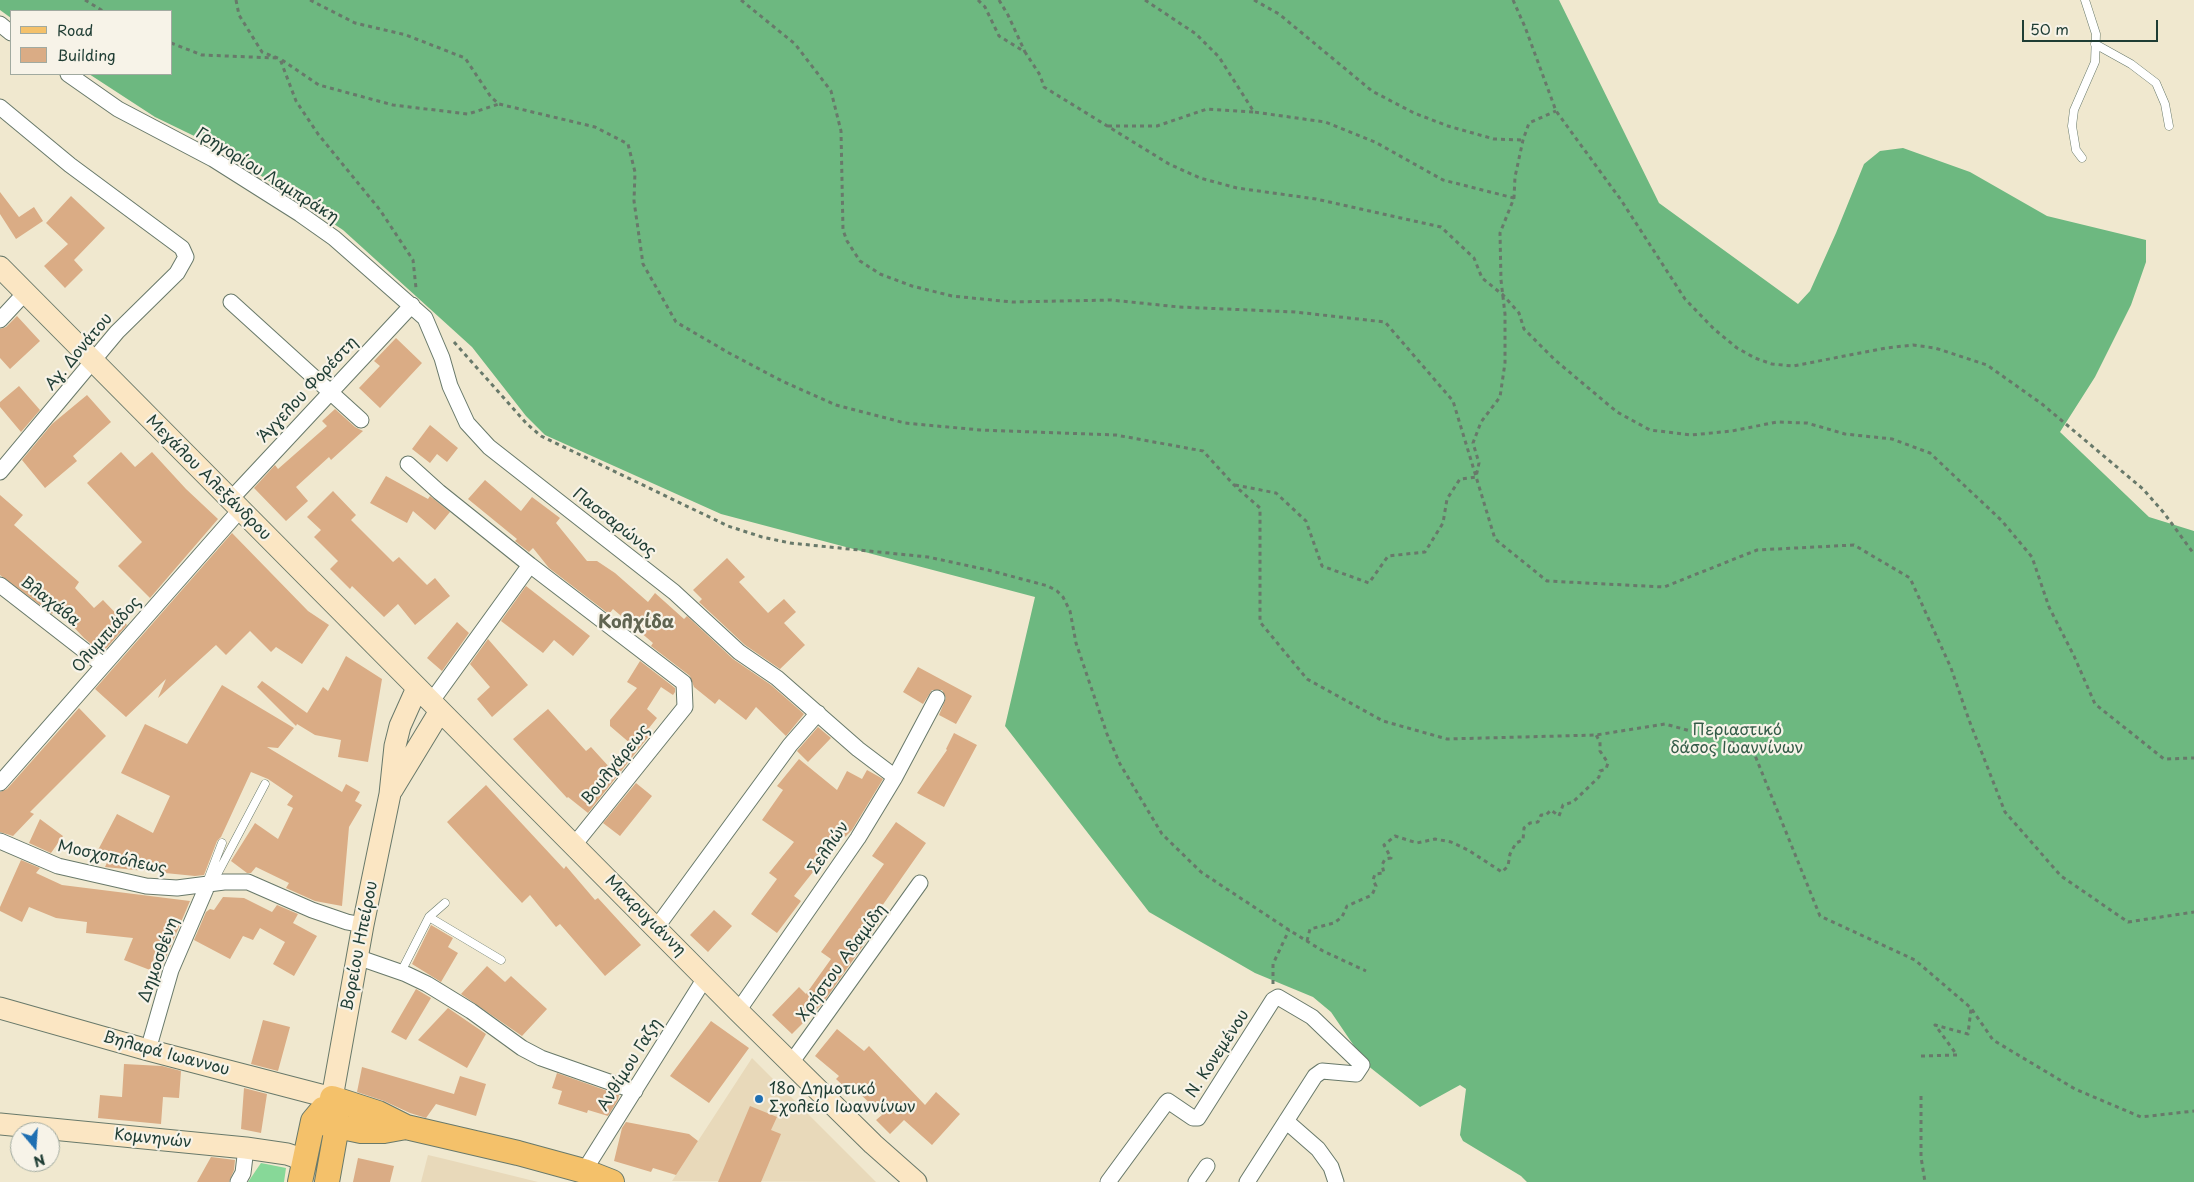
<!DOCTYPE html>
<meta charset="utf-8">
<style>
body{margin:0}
#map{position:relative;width:2194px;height:1182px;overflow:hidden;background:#f0e8cf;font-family:"Playpen Sans",sans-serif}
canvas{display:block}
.legend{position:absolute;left:10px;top:10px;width:162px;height:65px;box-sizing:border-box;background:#f7f3e8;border:1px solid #a1aaa0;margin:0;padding:6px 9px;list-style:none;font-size:15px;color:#1f3d34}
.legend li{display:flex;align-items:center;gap:10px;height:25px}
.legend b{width:25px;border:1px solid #a1aaa0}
.north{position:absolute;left:10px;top:1122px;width:50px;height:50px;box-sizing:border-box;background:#f7f3e8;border:1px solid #a1aaa0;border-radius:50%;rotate:162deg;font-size:14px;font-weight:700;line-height:20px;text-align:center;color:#1f3d34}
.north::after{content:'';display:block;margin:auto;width:18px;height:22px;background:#1f6fb2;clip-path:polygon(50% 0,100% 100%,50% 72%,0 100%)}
.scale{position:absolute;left:2022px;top:20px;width:136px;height:22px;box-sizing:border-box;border:2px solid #1f3d34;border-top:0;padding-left:6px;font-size:15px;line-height:18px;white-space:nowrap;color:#1f3d34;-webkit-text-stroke:4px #f7f3e8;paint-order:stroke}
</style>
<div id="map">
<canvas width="2194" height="1182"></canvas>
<ul class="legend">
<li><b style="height:6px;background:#f4c16a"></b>Road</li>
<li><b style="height:14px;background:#daac85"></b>Building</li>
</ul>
<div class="north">N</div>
<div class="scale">50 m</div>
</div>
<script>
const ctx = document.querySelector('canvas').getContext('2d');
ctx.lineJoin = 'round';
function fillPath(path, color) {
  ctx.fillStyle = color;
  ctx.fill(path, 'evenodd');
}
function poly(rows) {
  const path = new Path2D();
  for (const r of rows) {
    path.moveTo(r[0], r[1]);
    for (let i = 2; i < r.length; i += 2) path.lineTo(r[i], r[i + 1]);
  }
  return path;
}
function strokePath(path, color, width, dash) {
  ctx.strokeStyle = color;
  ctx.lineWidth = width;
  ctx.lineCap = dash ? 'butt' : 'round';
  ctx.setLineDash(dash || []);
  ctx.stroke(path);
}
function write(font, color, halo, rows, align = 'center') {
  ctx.font = font + ' "Playpen Sans",sans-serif';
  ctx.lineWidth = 4.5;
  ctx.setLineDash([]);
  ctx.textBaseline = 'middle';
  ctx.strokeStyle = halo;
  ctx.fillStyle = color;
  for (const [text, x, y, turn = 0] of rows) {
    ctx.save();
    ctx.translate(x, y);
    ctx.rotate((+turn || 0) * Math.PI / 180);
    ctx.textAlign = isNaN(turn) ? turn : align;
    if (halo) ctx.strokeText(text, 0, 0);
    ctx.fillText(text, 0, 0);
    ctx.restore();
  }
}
const built = poly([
 [752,1058,876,1182,672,1181],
 [428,1155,445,1159,538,1182,421,1182]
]);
const green = poly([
 [261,1163,286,1168,284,1182,248,1182]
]);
const forest = poly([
 [0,0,1559,0,1659,203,1798,304,1810,291,1836,233,1864,164,1880,151,1903,148,1970,172,2047,216,2146,240,2146,262,2131,305,2095,377,2060,432,2149,517,2194,531,2194,1182,1527,1182,1521,1176,1463,1141,1460,1135,1466,1089,1460,1085,1420,1107,1367,1065,1331,1012,1313,997,1255,973,1149,912,1005,726,1035,597,721,514,545,435,526,416,472,347,343,230,219,148,155,117,89,74,171,74,171,11,11,11,11,18,0,10]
]);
const building = poly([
 [0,192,19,217,34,207,43,221,16,239,0,214],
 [71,196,105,228,74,260,83,270,65,288,44,266,68,244,46,223],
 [17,316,40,341,10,369,0,358,0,329,6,327],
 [396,338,422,363,380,408,359,388,380,366,374,361],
 [19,386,40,410,21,432,0,407,0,402],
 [87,395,111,422,73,456,77,461,45,488,22,460,52,424],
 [335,409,355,427,363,431,331,460,329,457,296,487,308,501,286,521,254,488,275,465,278,469,327,426,322,421],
 [430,425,458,448,447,462,437,454,430,463,412,449],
 [121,452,135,467,152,452,186,489,218,519,150,598,118,566,142,542,87,483],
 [386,476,428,499,430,496,450,512,435,530,413,511,407,523,370,503],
 [485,480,521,511,532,497,560,518,556,523,587,561,597,561,615,573,648,602,655,593,684,619,687,616,733,659,771,685,804,714,786,736,756,707,746,720,719,699,715,704,694,687,690,676,651,646,653,643,613,609,609,614,549,568,533,548,529,552,515,541,517,539,468,499],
 [333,491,356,515,351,520,393,562,399,557,427,585,435,578,450,596,415,625,398,604,384,617,352,586,350,589,330,569,338,561,314,537,321,530,307,517],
 [0,495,23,515,14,525,79,582,75,588,94,608,103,600,127,625,102,653,84,638,56,608,52,614,0,575],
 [232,533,308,611,329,625,302,664,276,647,271,652,250,631,226,655,216,645,158,698,166,679,126,717,95,689],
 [727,558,745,577,739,582,768,613,784,599,796,612,784,623,805,645,780,669,745,645,699,602,702,599,693,590],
 [526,586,590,636,573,656,554,640,543,653,501,621],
 [457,622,469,633,442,671,427,658],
 [488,639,528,685,492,717,477,699,490,687,470,664],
 [346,656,382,679,368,762,338,757,341,740,315,735,297,724,296,726,257,687,262,681,307,713,323,687,328,691],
 [640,661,675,688,675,692,673,695,661,687,647,709,657,718,645,733,649,736,588,813,568,797,567,798,513,739,548,709,586,751,591,747,611,769,631,744,610,726,610,720,637,688,627,682],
 [918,667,972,696,956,724,939,715,946,698,942,690,932,690,923,704,903,692],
 [222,685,294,728,278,748,267,747,342,792,346,784,360,792,355,801,362,805,349,827,342,906,315,901,286,888,289,883,256,867,251,873,247,873,231,861,255,823,278,839,293,808,287,805,293,796,268,779,251,772,221,837,217,841,204,875,195,876,105,867,110,856,98,850,117,814,153,833,170,796,121,773,145,724,187,744],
 [79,708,106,736,30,812,34,814,13,836,0,832,0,792,7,789],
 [818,727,831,738,808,762,797,751],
 [954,733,977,745,944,807,917,793,947,750,946,749],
 [799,759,837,790,847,771,862,779,867,770,883,779,852,830,845,837,843,834,794,896,801,901,777,933,751,914,777,879,769,873,794,842,762,820,783,790,777,786],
 [636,783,652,796,620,836,603,823],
 [486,785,564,869,566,866,595,900,598,898,641,945,605,976,560,924,556,927,530,895,522,903,447,822],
 [40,819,63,836,51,853,29,843],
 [896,822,926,843,875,916,881,920,823,1003,792,1034,772,1015,799,987,806,994,831,959,821,952,884,864,872,856],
 [21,860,40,868,36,873,62,885,190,901,164,962,154,958,150,970,124,960,133,938,86,933,87,922,56,918,29,907,22,922,0,911,0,907],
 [223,897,244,898,272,912,277,905,298,914,293,923,317,936,294,976,273,964,285,942,260,928,253,940,243,936,230,959,194,940,206,912,210,909,214,910],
 [714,910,732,926,708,952,690,935],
 [431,925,453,938,448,947,458,953,441,982,412,964],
 [487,966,505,982,511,976,547,1009,522,1036,461,994],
 [416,989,431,998,406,1040,391,1032],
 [448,1008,486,1034,467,1068,418,1040],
 [263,1020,290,1027,278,1071,251,1064],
 [711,1021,749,1048,709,1103,670,1076],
 [837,1029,864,1051,869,1046,925,1105,936,1092,960,1114,932,1145,904,1120,890,1134,876,1120,882,1115,856,1090,852,1094,836,1079,839,1076,815,1056],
 [124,1064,162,1066,181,1071,179,1098,163,1097,161,1124,98,1118,100,1095,122,1097],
 [362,1067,454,1094,460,1076,486,1084,476,1116,436,1104,426,1118,410,1113,384,1101,357,1092],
 [557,1073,619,1095,618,1100,608,1116,588,1110,587,1113,558,1104,562,1091,552,1088],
 [244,1088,267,1094,261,1133,241,1129],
 [750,1106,777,1117,771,1130,781,1134,761,1182,718,1182],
 [626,1122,689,1134,698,1141,676,1175,653,1168,651,1172,614,1161,622,1128],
 [211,1157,235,1160,234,1170,229,1182,197,1182],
 [358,1158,394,1166,390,1182,353,1182]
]);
const path = poly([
 [85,0,103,11],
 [236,0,239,15,262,52,280,59,296,101,318,134,380,210,413,260,416,288],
 [310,0,355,23,406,35,465,58,491,97,499,104,595,127,628,144,635,172,634,201,643,264,676,322,729,353,782,381,836,405,905,423,980,430,1116,435,1203,451,1234,485,1260,508,1260,622,1307,679,1383,721,1447,739,1596,735,1665,724,1752,748,1820,916,1915,960,1971,1008,1993,1040,2075,1089,2141,1117,2194,1111],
 [741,0,795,44,831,91,841,131,843,230,847,241,860,261,880,274,912,286,952,296,1012,302,1111,300,1179,307,1295,312,1385,322,1453,401,1495,539,1547,581,1664,587,1757,550,1854,545,1910,578,1951,668,1969,720,2005,812,2061,876,2128,922,2194,912],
 [978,0,985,7,999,36,1025,52,1040,75,1044,87,1169,164,1200,178,1237,188,1316,199,1441,227,1474,258,1482,278,1503,295,1519,313,1524,329,1555,360,1617,412,1650,430,1691,435,1732,431,1777,422,1807,423,1845,434,1892,439,1930,453,2002,521,2032,557,2049,607,2074,656,2095,704,2164,759,2194,758],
 [999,0,1008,15,1025,52],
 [1145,0,1196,34,1219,57,1254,112,1325,122,1375,142,1443,180,1514,198],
 [1254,0,1279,14,1372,91,1414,113,1448,126,1494,139,1523,140],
 [1513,0,1525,27,1556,111,1621,200,1685,299,1714,329,1737,348,1755,358,1772,364,1793,366,1886,348,1913,345,1935,348,1987,365,2042,404,2143,489,2164,513,2194,554],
 [171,43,202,55,276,58],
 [282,60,319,85,393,105,468,114,499,104],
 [1108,126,1157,126,1207,109,1254,112],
 [454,342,527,424,541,436,728,526,762,537,790,543,928,557,988,570,1048,586,1057,591,1063,597,1070,611,1076,643,1107,734,1120,764,1162,834,1201,872,1289,930,1323,951,1366,971],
 [1235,485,1276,493,1306,521,1322,566,1369,583,1388,556,1425,552,1443,523,1447,499,1460,479,1476,477,1479,463,1473,443,1481,422,1500,397,1505,363,1505,314,1501,280,1500,233,1514,198,1515,177,1523,140,1529,123,1556,111],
 [1307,941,1310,929,1334,923,1342,917,1347,906,1372,895,1376,886,1373,880,1375,874,1384,873,1382,865,1385,859,1391,858,1384,845,1395,836,1417,843,1435,839,1451,842,1468,850,1502,872,1508,866,1510,854,1516,843,1523,840,1524,828,1530,823,1538,822,1541,815,1546,815,1551,810,1559,816,1563,805,1573,802,1599,777,1600,771,1606,769,1608,763,1600,751,1600,742,1596,735],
 [1273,984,1273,964,1289,930],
 [1921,1056,1957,1055,1935,1025,1968,1034,1971,1009],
 [1921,1096,1921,1157,1925,1182]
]);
const service = poly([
 [2095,44,2131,64,2156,83,2165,104,2169,126],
 [2082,158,2076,150,2072,126,2074,110,2095,62,2096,34,2085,0],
 [212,884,265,784],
 [206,885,222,843],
 [429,917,501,960],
 [401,972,429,917,445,903]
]);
const minor = poly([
 [0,24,11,33],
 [68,74,118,109,213,159,300,214,334,238,425,318,442,358,450,386,467,423,489,447,674,592,739,652,777,678,858,749,895,777],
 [0,107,70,165,182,248,186,257,177,273,117,332,0,472],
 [231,302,361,420],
 [0,320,25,293],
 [408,464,439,492,530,565,684,683,685,707,574,845],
 [230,500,412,305],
 [0,585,103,665],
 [431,702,530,565],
 [0,783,240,510],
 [0,841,58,866,146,886,177,888,224,882,248,882,312,910,347,922,363,925],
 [656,928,790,745,818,713],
 [357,957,406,974,427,984,471,1011,522,1048,541,1058,635,1091],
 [738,1011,858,838,895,777,937,698],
 [148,1050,171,970,208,884],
 [791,1063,920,883],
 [1286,1121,1318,1149,1331,1167,1336,1182],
 [584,1171,705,978],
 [238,1182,243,1173,246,1148],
 [1108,1182,1166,1103,1168,1101,1193,1118,1198,1118,1273,1000,1278,997,1312,1017,1362,1065,1356,1074,1322,1071,1315,1076,1247,1182],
 [1196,1182,1207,1166]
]);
const secondary = poly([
 [0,267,738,1011,873,1144,916,1182],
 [392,790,440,711],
 [0,1008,148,1050,332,1098,363,925,390,794,395,746,400,726,417,688],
 [0,1124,246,1148,287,1154,296,1157,303,1164]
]);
const primary = poly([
 [332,1098,378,1113,406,1127,518,1153,584,1171,612,1182],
 [313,1121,361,1131,384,1131,406,1127],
 [300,1182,313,1121,323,1109],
 [327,1182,337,1126,335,1112]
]);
const markers = [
 [759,1099,5,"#1f6fb2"]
];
const streetNames = [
 ["Γρηγορίου Λαμπράκη",267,176,32],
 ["Αγ. Δονάτου",79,352,-50],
 ["Άγγελου Φορέστη",308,390,-47],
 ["Μεγάλου Αλεξάνδρου",208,478,45],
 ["Πασσαρώνος",614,523,38],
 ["Βλαχάβα",50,602,38],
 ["Ολυμπιάδος",107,635,-49],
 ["Βουλγάρεως",616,765,-51],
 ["Σελλών",829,848,-56],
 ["Μοσχοπόλεως",112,858,12],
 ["Μακρυγιάννη",645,916,45],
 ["Βορείου Ηπείρου",360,946,-79],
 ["Δημοσθένη",159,960,-70],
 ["Χρήστου Αδαμίδη",842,963,-54],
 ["Βηλαρά Ιωαννου",166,1054,15],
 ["Ν. Κονεμένου",1218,1054,-57],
 ["Ανθίμου Γαζη",630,1065,-58],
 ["Κομνηνών",153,1139,6]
];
const parkNames = [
 ["Περιαστικό",1737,731],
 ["δάσος Ιωαννίνων",1737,749]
];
const poiNames = [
 ["18ο Δημοτικό",769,1090],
 ["Σχολείο Ιωαννίνων",769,1108]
];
const neighbourhoodNames = [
 ["Κολχίδα",636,623]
];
fillPath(built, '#e8d9ba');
fillPath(green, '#87d898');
fillPath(forest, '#6db880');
fillPath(building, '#daac85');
strokePath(service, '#68796a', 9);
strokePath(minor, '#68796a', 17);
strokePath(secondary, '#68796a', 23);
strokePath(primary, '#68796a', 26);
strokePath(path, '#68796a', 3, [4, 4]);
strokePath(service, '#fff', 8);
strokePath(minor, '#fff', 15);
strokePath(secondary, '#fbe6c3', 21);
strokePath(primary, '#f4c16a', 24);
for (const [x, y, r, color] of markers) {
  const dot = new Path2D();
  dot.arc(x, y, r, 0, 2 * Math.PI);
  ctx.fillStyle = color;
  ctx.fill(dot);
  strokePath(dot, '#f7f3e8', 2);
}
write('16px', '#1f3d34', '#f7f3e8', streetNames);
write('16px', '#345c48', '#f7f3e8', parkNames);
write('16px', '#1f3d34', '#f7f3e8', poiNames, 'left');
write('bold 18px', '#606450', '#f7f3e8', neighbourhoodNames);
</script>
